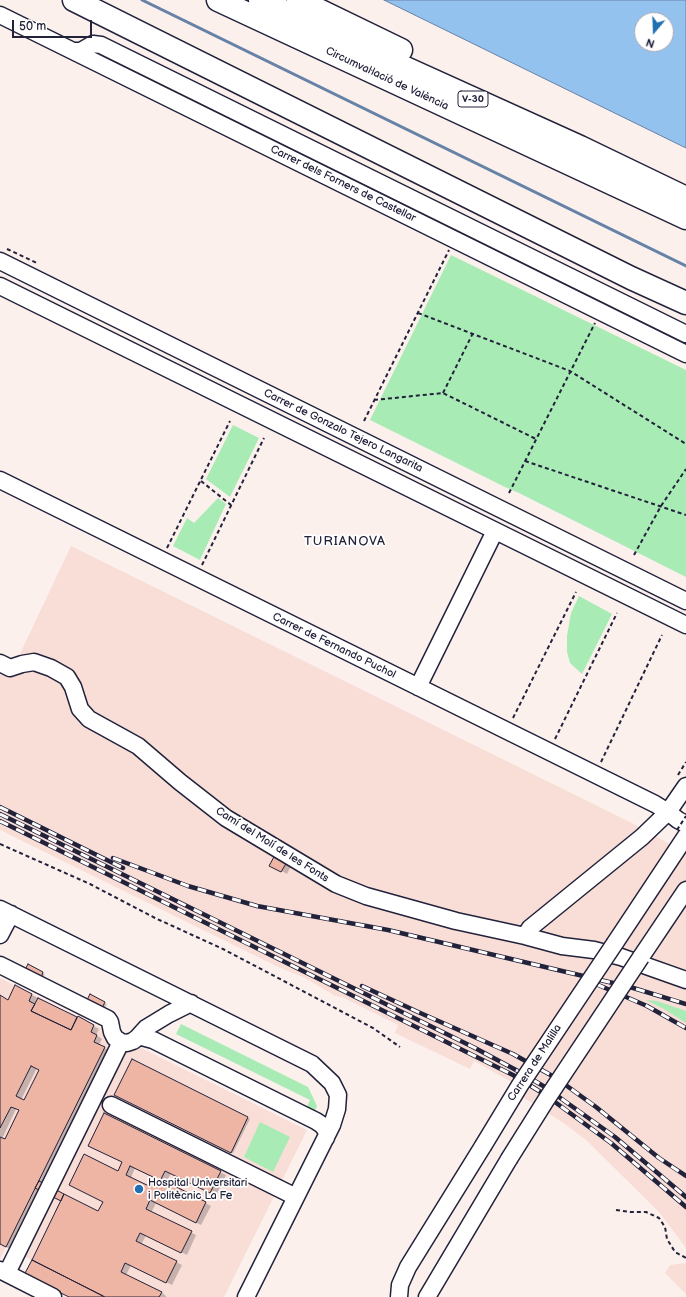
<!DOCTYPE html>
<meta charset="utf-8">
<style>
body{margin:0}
#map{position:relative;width:686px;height:1297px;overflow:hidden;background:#fcf0ed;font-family:"Balsamiq Sans",sans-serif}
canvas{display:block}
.north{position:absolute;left:634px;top:12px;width:40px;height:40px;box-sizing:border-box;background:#fff;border:1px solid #a7a7b1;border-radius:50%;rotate:199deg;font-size:11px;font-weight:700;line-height:16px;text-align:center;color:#22223b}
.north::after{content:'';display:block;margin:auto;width:14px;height:18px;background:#1f6fb2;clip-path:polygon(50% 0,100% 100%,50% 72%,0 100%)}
.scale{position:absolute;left:12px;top:20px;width:80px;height:18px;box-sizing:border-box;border:2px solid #22223b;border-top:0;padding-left:5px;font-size:12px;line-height:14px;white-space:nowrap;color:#22223b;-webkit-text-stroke:3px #fff;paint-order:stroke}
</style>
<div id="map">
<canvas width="686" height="1297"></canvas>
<div class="north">N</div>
<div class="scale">50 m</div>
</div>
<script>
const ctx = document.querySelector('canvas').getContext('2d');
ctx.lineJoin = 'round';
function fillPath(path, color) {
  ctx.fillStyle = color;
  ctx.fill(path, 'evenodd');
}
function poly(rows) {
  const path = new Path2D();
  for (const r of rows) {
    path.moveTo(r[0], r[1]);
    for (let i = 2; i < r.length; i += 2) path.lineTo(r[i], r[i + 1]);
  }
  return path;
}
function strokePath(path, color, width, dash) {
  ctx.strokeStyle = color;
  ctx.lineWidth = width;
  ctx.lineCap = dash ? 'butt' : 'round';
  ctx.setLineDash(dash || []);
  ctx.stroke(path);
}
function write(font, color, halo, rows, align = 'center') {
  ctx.font = font + ' "Balsamiq Sans",sans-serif';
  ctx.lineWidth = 3.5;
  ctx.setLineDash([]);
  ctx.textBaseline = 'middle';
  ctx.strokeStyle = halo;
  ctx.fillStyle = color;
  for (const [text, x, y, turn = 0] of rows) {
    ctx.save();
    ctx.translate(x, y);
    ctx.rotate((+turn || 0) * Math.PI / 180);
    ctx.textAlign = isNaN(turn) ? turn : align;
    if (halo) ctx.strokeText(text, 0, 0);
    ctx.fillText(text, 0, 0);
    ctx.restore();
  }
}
const built = poly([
 [71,546,636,825,686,853,686,1248,659,1212,586,1140,562,1122,519,1095,519,1086,474,1061,470,1069,395,1033,398,1025,342,997,335,996,305,978,274,965,0,830,0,668,9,677],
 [0,978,307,1130,224,1297,105,1297,6,1247,0,1259],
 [686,1263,686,1294,665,1273,670,1265]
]);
const green = poly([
 [451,255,686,370,686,577,519,493,505,487,370,420],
 [233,425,259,438,230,497,206,479],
 [218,498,226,504,200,560,173,546,187,518,194,523],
 [579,596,612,614,582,674,570,663,567,652,567,636,571,613],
 [646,1000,657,1001,686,1011,686,1023,664,1009],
 [181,1024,308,1087,317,1106,315,1111,307,1107,310,1100,176,1034],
 [260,1122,290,1137,273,1172,244,1157]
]);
const water = poly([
 [384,0,686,0,686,148,384,0],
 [642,20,666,20,666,44,642,44,642,20]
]);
const shadow = poly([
 [275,857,291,866,287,874,276,868],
 [28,965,45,974,43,978,26,969],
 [32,995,99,1029,96,1035,102,1039,99,1045,110,1051,44,1185,99,1213,123,1162,105,1115,226,1175,216,1196,171,1173,166,1183,211,1206,201,1225,156,1203,151,1213,196,1235,187,1255,146,1235,141,1245,182,1265,172,1285,131,1265,126,1275,161,1292,166,1296,166,1297,70,1297,25,1274,62,1201,41,1190,12,1250,0,1244,0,997,9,1001],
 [37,1068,40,1069,24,1101,21,1100],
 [16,1109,20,1110,5,1140,2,1139],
 [135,1168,156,1178,151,1188,131,1178],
 [90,996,107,1004,105,1008,88,999],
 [132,1060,250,1119,233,1153,115,1094]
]);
const stream = poly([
 [142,0,686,266]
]);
const building = poly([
 [275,855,287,862,281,872,269,866,275,855],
 [28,964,43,972,41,978,25,970,28,964],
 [15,985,32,994,29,1001,35,1004,31,1011,71,1030,78,1016,94,1025,91,1032,97,1035,94,1042,105,1047,6,1247,0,1244,0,1137,5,1139,19,1110,11,1107,0,1128,0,995,8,1000,15,985],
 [31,1066,39,1070,24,1100,16,1096,31,1066],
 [90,994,105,1002,102,1008,87,1000,90,994],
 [38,998,77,1017,71,1030,31,1011,38,998],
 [132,1059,248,1117,231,1153,114,1095,132,1059],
 [104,1113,221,1171,210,1193,165,1171,161,1179,206,1202,196,1223,150,1200,146,1209,192,1231,181,1253,140,1233,136,1241,177,1261,166,1283,125,1263,121,1272,162,1292,159,1297,105,1297,32,1260,64,1194,98,1211,103,1202,69,1185,84,1154,118,1171,122,1162,88,1146,104,1113],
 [130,1166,155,1178,151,1187,126,1175,130,1166],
 [39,1181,64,1194,61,1201,35,1188,39,1181],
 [32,1260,103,1296,103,1297,69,1297,24,1275,32,1260]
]);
const path = poly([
 [7,249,37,263],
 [418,313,570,371,686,444],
 [443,393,473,333],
 [374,400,443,393,536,439],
 [364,421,449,250],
 [525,461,686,515],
 [201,481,231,505],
 [509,493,595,323],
 [167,548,230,421],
 [634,555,661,506,686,469],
 [202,565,264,438],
 [513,718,576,592],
 [555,739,617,613],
 [601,762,662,635],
 [678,775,686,762],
 [0,844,90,884,155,918,223,949,373,1028,400,1047],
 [616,1210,630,1212,646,1212,659,1218,665,1227,667,1239,675,1252,686,1258]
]);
const minor = poly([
 [0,15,686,354],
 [74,51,81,51,93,44,101,45,686,334],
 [0,261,686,601],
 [0,286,686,625],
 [0,480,655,804,668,812,678,820,686,824],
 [0,663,10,668,22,664,34,662,51,668,67,677,73,687,80,709,89,719,138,746,180,782,226,818,336,884,366,896,456,921,525,936,562,946,594,950,621,957,686,980],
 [418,687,495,531],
 [0,909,312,1064,332,1083,338,1095,337,1109,332,1125,246,1297],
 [0,935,11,914],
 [525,936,530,928,642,837,668,812,686,786],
 [615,943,686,836],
 [641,957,686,890],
 [0,965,108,1019,110,1022,112,1032,115,1038,121,1042,127,1043,133,1041,137,1038,146,1028,169,1014,191,1003],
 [137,1038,142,1037,153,1040,316,1121,322,1125,325,1129,327,1133,326,1138],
 [111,1105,296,1197],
 [0,1270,53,1297],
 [7,1273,121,1042],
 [399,1297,400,1285,408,1267,483,1146],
 [427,1297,509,1159]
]);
const highway = poly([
 [74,0,631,278,686,303],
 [218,0,686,218],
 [260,0,359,47,580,147,686,198],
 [298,0,401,50]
]);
const rail = poly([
 [0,807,123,868],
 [0,814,475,1048,516,1070,545,1087,615,1137,686,1197],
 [0,821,513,1075,544,1094,611,1143,686,1207],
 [113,858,188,886,257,906,388,930,630,987,686,1004],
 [596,984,647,1006,686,1028],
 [362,986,418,1012,513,1054,556,1078,596,1107,659,1158,686,1176]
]);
const pathBridge = poly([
 [677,830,686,816]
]);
const minorBridge = poly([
 [483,1146,520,1085,615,943],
 [509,1159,546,1100,641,957]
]);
const markers = [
 [139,1189,5,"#1f6fb2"]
];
const shields = [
 [473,99,30]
];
const shieldNames = [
 ["V-30",473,99]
];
const streetNames = [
 ["Circumval·lació de València",387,79,25],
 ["Carrer dels Forners de Castellar",343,184,26],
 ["Carrer de Gonzalo Tejero Langarita",343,431,26],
 ["Carrer de Fernando Puchol",334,646,26],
 ["Camí del Molí de les Fonts",272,845,32],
 ["Carrera de Malilla",535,1063,-57]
];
const poiNames = [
 ["Hospital Universitari",148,1183],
 ["i Politècnic La Fe",148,1196]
];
const quarterNames = [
 ["TURIANOVA",345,542]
];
fillPath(built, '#f8ded7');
fillPath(green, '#a8ebb5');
fillPath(water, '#94c2ef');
strokePath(water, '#6682a7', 1);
fillPath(shadow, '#0003');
strokePath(stream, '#6682a7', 3);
fillPath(building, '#eeb5a5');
strokePath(building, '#22223b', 1);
strokePath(minor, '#22223b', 19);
strokePath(highway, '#22223b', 25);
strokePath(path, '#22223b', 2, [4, 3]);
strokePath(minor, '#fff', 16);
strokePath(highway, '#fff', 22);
strokePath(rail, '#22223b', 4.5);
strokePath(rail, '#fff', 3, [9]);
strokePath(minorBridge, '#22223b', 19, []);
strokePath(pathBridge, '#22223b', 2, [4, 3]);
strokePath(minorBridge, '#fff', 16);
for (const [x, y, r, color] of markers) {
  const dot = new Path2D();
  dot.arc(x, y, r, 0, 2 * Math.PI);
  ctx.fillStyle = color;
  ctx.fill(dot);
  strokePath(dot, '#fff', 1.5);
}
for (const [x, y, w] of shields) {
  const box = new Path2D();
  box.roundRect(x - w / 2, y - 8, w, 16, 3);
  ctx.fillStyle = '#fff';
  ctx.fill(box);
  strokePath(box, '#22223b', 1);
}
write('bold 10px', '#22223b', null, shieldNames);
write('11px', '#22223b', '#fff', streetNames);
write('11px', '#22223b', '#fff', poiNames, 'left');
ctx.letterSpacing = '1px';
write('13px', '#22223b', '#fff', quarterNames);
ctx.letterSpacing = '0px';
</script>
